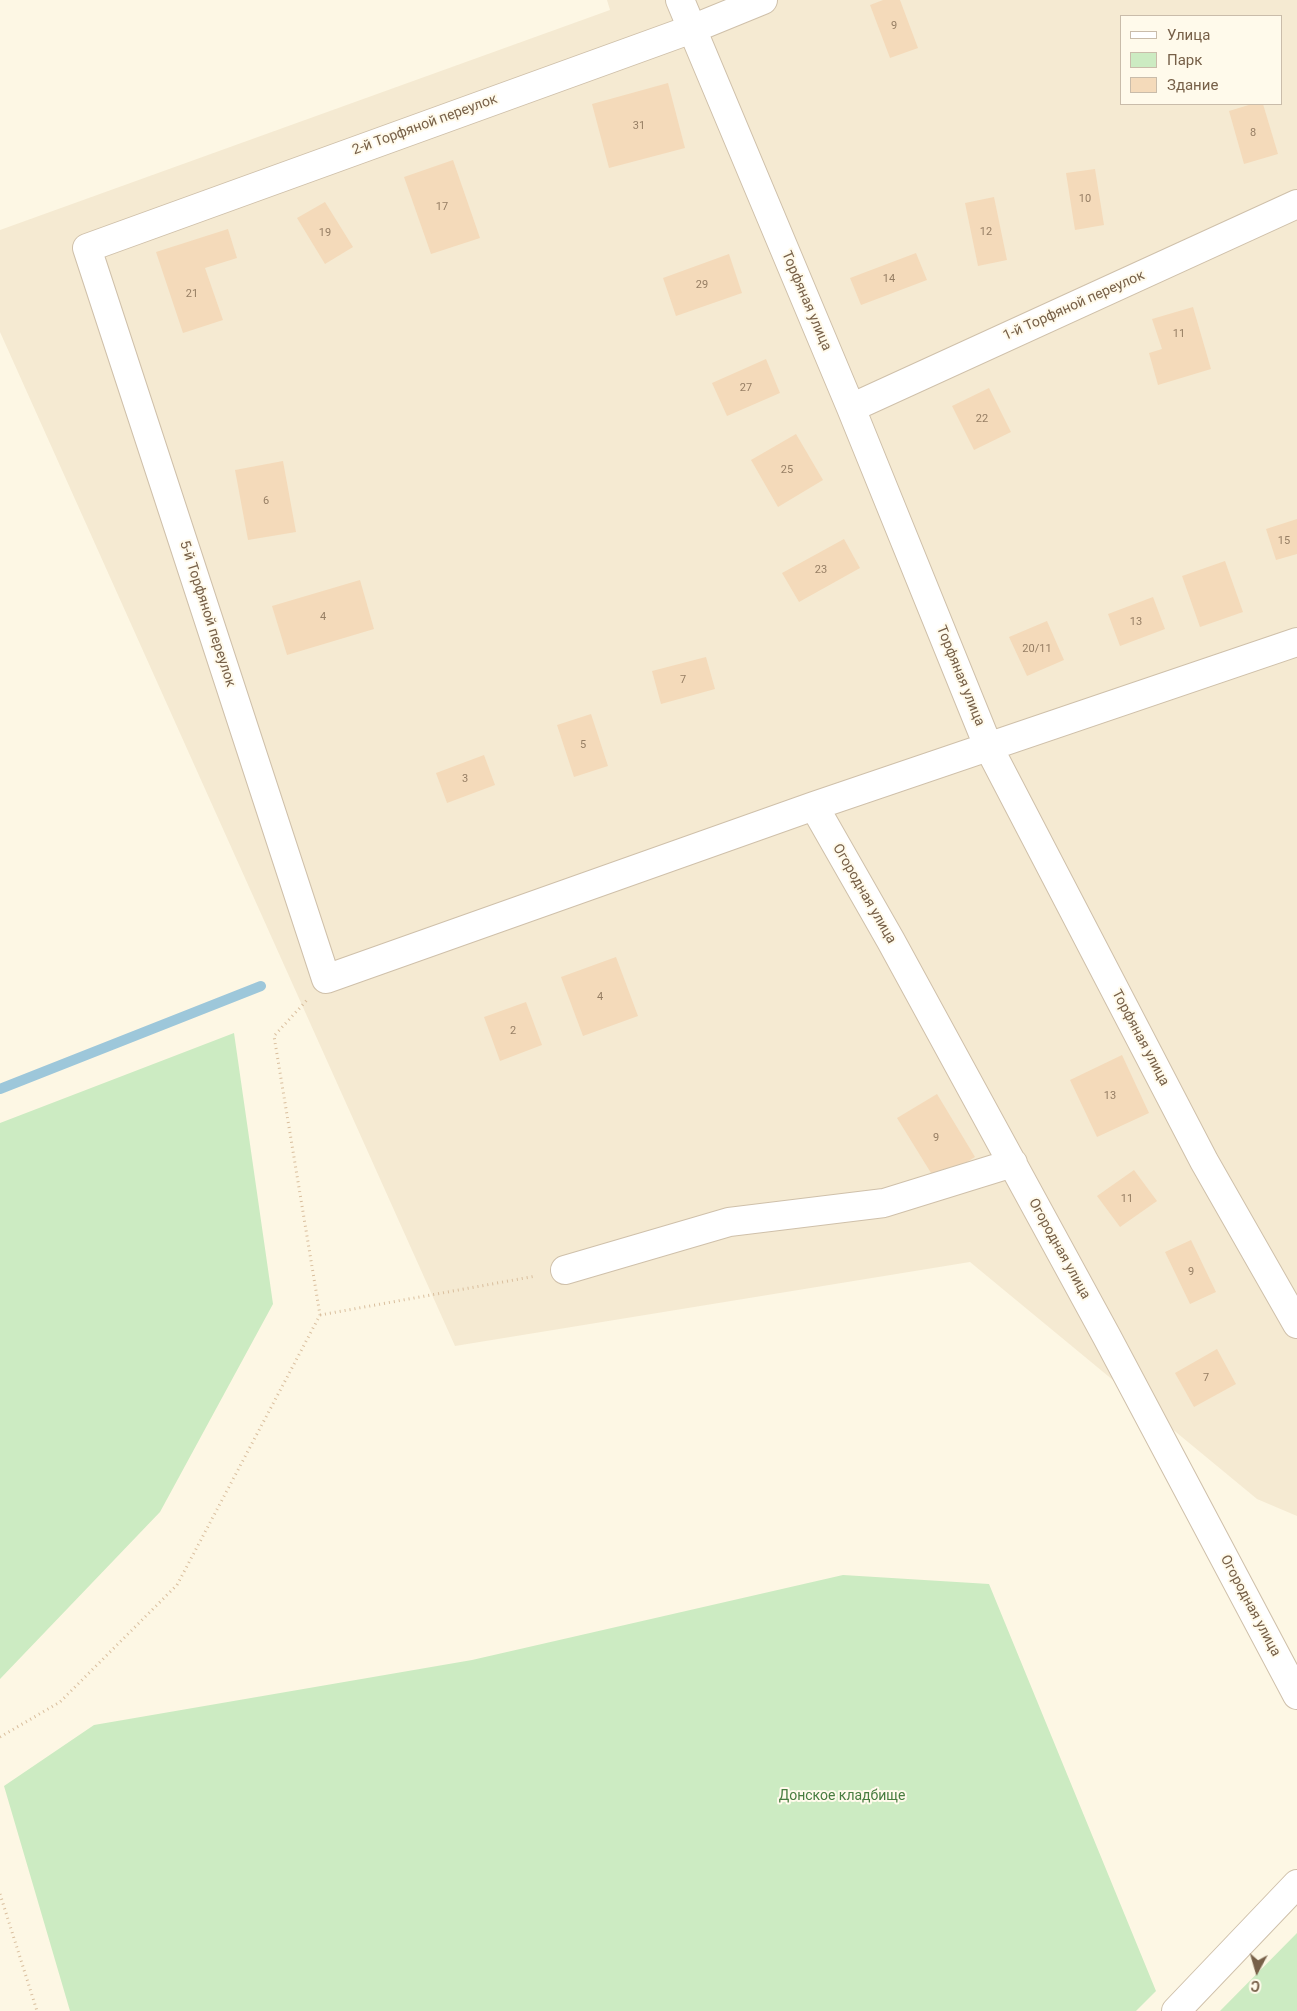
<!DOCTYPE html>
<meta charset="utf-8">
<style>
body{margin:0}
#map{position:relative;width:1297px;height:2011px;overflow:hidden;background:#fdf7e4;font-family:Roboto,sans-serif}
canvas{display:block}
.legend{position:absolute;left:1120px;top:15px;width:162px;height:90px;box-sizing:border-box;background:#fffaeb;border:1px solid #c9bcaa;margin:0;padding:6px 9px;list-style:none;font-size:15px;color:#776048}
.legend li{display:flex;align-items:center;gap:10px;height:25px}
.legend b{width:25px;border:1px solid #c9bcaa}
.north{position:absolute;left:1232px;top:1946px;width:50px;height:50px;-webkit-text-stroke:4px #fffaeb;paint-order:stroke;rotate:186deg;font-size:14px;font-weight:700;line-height:20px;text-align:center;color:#776048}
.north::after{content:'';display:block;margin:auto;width:18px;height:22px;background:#776048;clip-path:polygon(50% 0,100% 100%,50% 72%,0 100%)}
</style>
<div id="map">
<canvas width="1297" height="2011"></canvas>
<ul class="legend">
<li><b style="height:6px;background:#fff"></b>Улица</li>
<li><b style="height:14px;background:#ccebc2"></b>Парк</li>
<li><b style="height:14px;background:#f4daba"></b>Здание</li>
</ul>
<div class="north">С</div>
</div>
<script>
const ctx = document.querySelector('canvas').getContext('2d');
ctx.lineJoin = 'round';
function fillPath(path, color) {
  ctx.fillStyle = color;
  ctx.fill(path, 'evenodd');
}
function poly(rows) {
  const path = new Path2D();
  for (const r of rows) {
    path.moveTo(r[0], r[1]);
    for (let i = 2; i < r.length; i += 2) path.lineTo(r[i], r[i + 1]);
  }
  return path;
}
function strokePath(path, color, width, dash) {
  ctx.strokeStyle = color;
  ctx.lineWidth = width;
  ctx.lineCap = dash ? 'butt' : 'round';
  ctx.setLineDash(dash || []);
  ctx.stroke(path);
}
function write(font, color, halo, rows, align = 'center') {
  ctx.font = font + ' Roboto,sans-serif';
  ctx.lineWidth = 4;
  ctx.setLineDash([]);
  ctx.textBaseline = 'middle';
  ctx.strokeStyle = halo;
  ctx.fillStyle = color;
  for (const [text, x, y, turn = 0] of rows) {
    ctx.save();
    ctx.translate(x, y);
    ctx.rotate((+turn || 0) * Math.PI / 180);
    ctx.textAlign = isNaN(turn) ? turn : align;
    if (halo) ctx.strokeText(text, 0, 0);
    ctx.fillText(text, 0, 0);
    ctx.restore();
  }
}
const residential = poly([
 [607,0,1297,0,1297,1516,1257,1499,970,1262,455,1346,0,332,0,230,610,10],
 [1121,16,1281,16,1281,104,1121,104]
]);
const green = poly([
 [234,1033,273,1304,160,1512,0,1679,0,1123],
 [843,1575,989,1584,1156,1991,1136,2011,70,2011,4,1786,94,1725,472,1660],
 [1297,1933,1297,2011,1220,2011]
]);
const stream = poly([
 [0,1089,261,986]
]);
const building = poly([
 [883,0,900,0,918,48,890,58,870,5],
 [668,83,685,148,609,168,592,104],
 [1252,104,1263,104,1278,154,1244,164,1229,111],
 [453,160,480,238,431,254,404,177],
 [1095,169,1104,225,1075,230,1066,173],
 [994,197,1007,260,978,266,965,203],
 [325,202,353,247,325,264,297,218],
 [228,229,237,258,205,268,223,320,183,333,156,252],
 [916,253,927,280,861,305,850,278],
 [729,254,742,293,676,316,663,278],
 [1193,307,1211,369,1158,385,1149,353,1162,349,1152,319],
 [766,359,780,393,727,416,712,383],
 [989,388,1011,432,974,450,952,406],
 [796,434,823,480,778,507,751,460],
 [283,461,296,532,248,540,235,470],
 [1297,519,1297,554,1276,560,1266,529],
 [844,539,860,568,799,602,782,573],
 [1225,561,1243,612,1200,627,1182,576],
 [360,580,374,629,287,655,272,606],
 [1153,597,1165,629,1120,646,1108,614],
 [1047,621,1064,660,1027,676,1009,637],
 [706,657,715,689,661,704,652,671],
 [591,714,608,766,574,777,557,725],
 [484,755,495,785,447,803,436,773],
 [616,957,638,1016,583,1036,561,977],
 [526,1002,542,1045,500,1061,484,1017],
 [1122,1055,1149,1113,1097,1137,1070,1080],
 [937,1094,975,1157,936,1181,897,1118],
 [1134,1170,1157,1201,1120,1227,1097,1196],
 [1191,1240,1216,1292,1190,1304,1165,1252],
 [1217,1349,1236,1384,1194,1407,1175,1373]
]);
const path = poly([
 [320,1315,536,1276],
 [0,1737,60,1702,177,1585,320,1315,274,1036,307,1000],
 [0,1894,37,2011]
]);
const minor = poly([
 [680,0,851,408,988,746,1204,1161,1297,1324],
 [763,0,692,29,87,248,326,979,814,806,1297,642],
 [851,408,1297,204],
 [814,806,891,941,1107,1337,1297,1695],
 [565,1270,729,1222,884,1203,1013,1163],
 [1176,2011,1297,1884]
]);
const numberNames = [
 ["9",894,26],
 ["31",639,126],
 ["8",1253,133],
 ["10",1085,199],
 ["17",442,207],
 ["12",986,232],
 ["19",325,233],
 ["14",889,279],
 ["29",702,285],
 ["21",192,294],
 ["11",1179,334],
 ["27",746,388],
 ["22",982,419],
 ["25",787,470],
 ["6",266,501],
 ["15",1284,541],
 ["23",821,570],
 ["4",323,617],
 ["13",1136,622],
 ["20/11",1037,649],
 ["7",683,680],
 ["5",583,745],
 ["3",465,779],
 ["4",600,997],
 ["2",513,1031],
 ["13",1110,1096],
 ["9",936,1138],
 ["11",1127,1199],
 ["9",1191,1272],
 ["7",1206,1378]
];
const streetNames = [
 ["2-й Торфяной переулок",425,125,-20],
 ["Торфяная улица",806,301,67],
 ["1-й Торфяной переулок",1074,306,-24],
 ["5-й Торфяной переулок",207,614,72],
 ["Торфяная улица",960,676,68],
 ["Огородная улица",864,894,60],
 ["Торфяная улица",1140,1038,62],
 ["Огородная улица",1059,1249,61],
 ["Огородная улица",1250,1606,62]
];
const parkNames = [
 ["Донское кладбище",842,1796]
];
fillPath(residential, '#f5ead2');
fillPath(green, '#ccebc2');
strokePath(stream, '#9dc7da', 10);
fillPath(building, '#f4daba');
strokePath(minor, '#cfc0aa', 30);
strokePath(path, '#d9be9d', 3, [1, 4]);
strokePath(minor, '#fff', 28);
write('11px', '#967e64', null, numberNames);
write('14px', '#776048', '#fffaeb', streetNames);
write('14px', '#487d40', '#fffaeb', parkNames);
</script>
